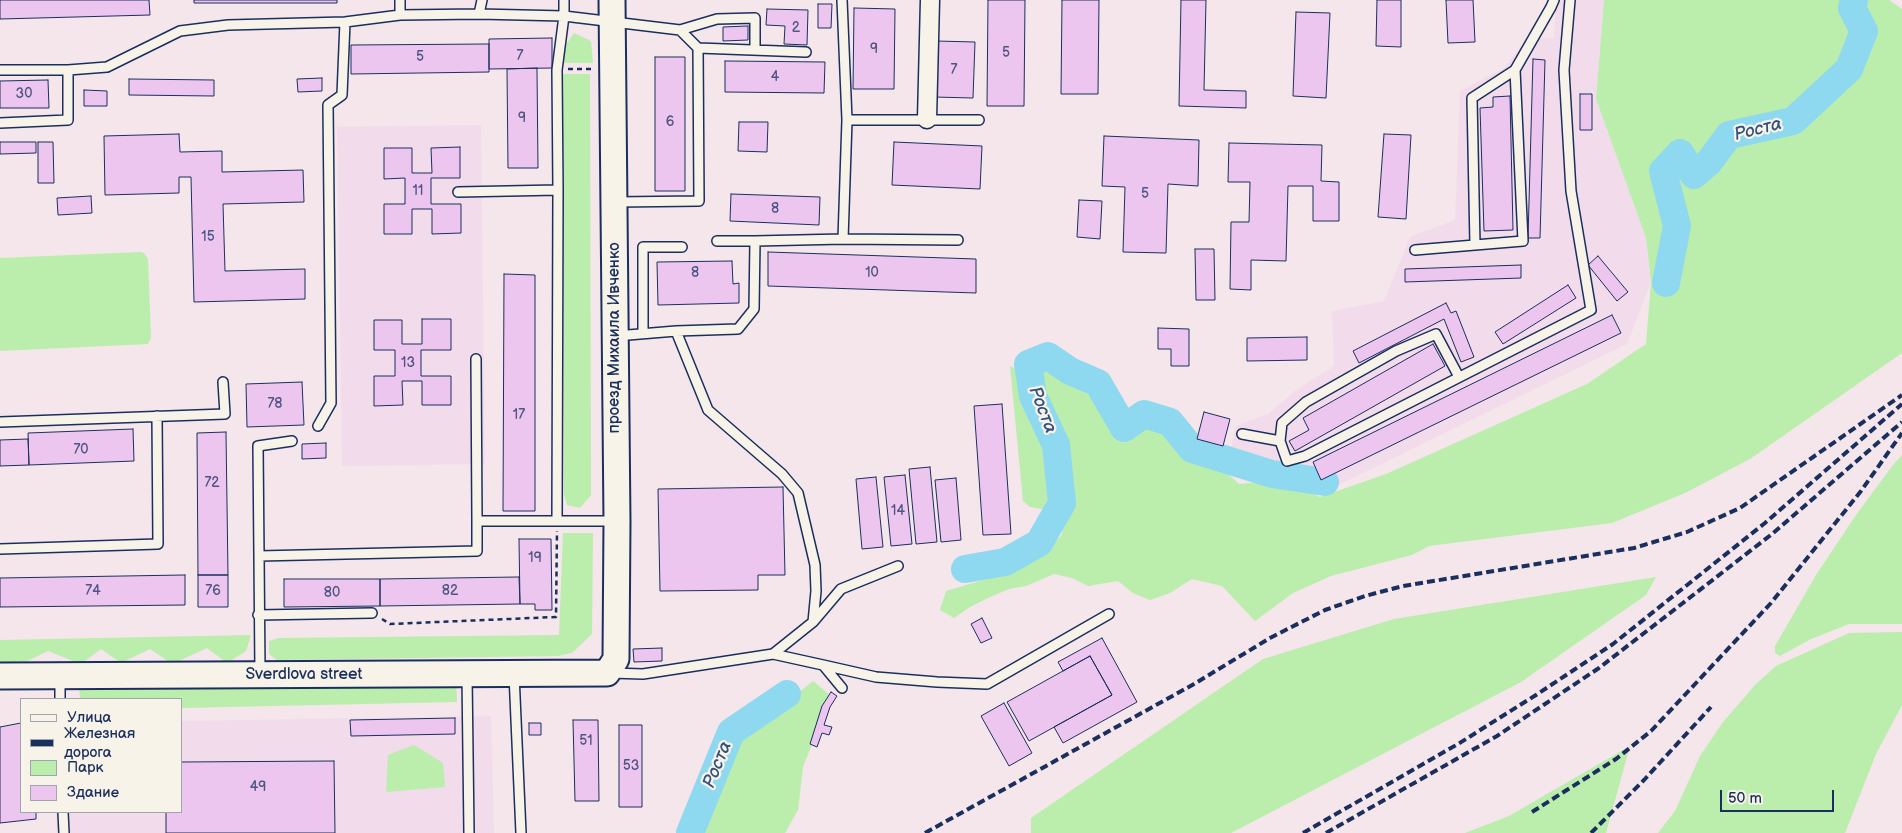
<!DOCTYPE html>
<meta charset="utf-8">
<style>
body{margin:0}
#map{position:relative;width:1902px;height:833px;overflow:hidden;background:#f4e6ea;font-family:"Balsamiq Sans",sans-serif}
canvas{display:block}
.legend{position:absolute;left:20px;top:698px;width:162px;height:115px;box-sizing:border-box;background:#f7f3e8;border:1px solid #9fa5b1;margin:0;padding:6px 9px;list-style:none;font-size:15px;color:#1b2f5e}
.legend li{display:flex;align-items:center;gap:10px;height:25px}
.legend b{width:25px;border:1px solid #9fa5b1}
.scale{position:absolute;left:1720px;top:790px;width:114px;height:22px;box-sizing:border-box;border:2px solid #1b2f5e;border-top:0;padding-left:6px;font-size:15px;line-height:18px;white-space:nowrap;color:#1b2f5e;-webkit-text-stroke:4px #f7f3e8;paint-order:stroke}
</style>
<div id="map">
<canvas width="1902" height="833"></canvas>
<ul class="legend">
<li><b style="height:6px;background:#f7f3e8"></b>Улица</li>
<li><b style="height:6px;background:#1b2f5e"></b>Железная дорога</li>
<li><b style="height:14px;background:#bbedac"></b>Парк</li>
<li><b style="height:14px;background:#ecc6ef"></b>Здание</li>
</ul>
<div class="scale">50 m</div>
</div>
<script>
const ctx = document.querySelector('canvas').getContext('2d');
ctx.lineJoin = 'round';
function fillPath(path, color) {
  ctx.fillStyle = color;
  ctx.fill(path, 'evenodd');
}
function poly(rows) {
  const path = new Path2D();
  for (const r of rows) {
    path.moveTo(r[0], r[1]);
    for (let i = 2; i < r.length; i += 2) path.lineTo(r[i], r[i + 1]);
  }
  return path;
}
function strokePath(path, color, width, dash) {
  ctx.strokeStyle = color;
  ctx.lineWidth = width;
  ctx.lineCap = dash ? 'butt' : 'round';
  ctx.setLineDash(dash || []);
  ctx.stroke(path);
}
function write(font, color, halo, rows, align = 'center') {
  ctx.font = font + ' "Balsamiq Sans",sans-serif';
  ctx.lineWidth = 4.5;
  ctx.setLineDash([]);
  ctx.textBaseline = 'middle';
  ctx.strokeStyle = halo;
  ctx.fillStyle = color;
  for (const [text, x, y, turn = 0] of rows) {
    ctx.save();
    ctx.translate(x, y);
    ctx.rotate((+turn || 0) * Math.PI / 180);
    ctx.textAlign = isNaN(turn) ? turn : align;
    if (halo) ctx.strokeText(text, 0, 0);
    ctx.fillText(text, 0, 0);
    ctx.restore();
  }
}
const built = poly([
 [1556,0,1604,0,1596,99,1646,238,1651,282,1627,344,1320,494,1230,451,1236,426,1268,414,1296,390,1334,366,1332,311,1384,301,1410,237,1455,220,1460,91,1504,68,1527,39,1554,38],
 [481,125,485,464,342,466,337,127],
 [491,716,494,833,57,833,56,812,181,812,181,721]
]);
const green = poly([
 [1604,0,1889,0,1902,9,1902,353,1750,459,1685,493,1612,523,1429,546,1412,555,1331,576,1293,593,1255,621,1222,586,1192,579,1170,593,1150,600,1133,593,1118,581,1088,586,1072,578,1054,574,1026,586,1009,589,990,597,970,607,954,618,940,610,946,591,1007,573,1037,560,1048,551,1062,534,1063,523,1059,515,1047,510,1030,507,1023,501,1010,366,1044,384,1039,368,1062,377,1089,395,1123,443,1145,425,1168,435,1181,452,1212,459,1239,484,1283,480,1320,497,1386,474,1587,384,1646,344,1651,282,1646,238,1596,99],
 [574,33,591,41,593,63,563,63,565,46],
 [562,74,590,74,591,495,580,508,567,505,564,494],
 [141,252,144,253,148,259,151,338,148,344,0,351,0,258],
 [1902,455,1902,624,1849,624,1811,639,1780,656,1775,653,1775,646,1816,575,1856,515,1893,465],
 [563,533,593,533,592,634,572,653,558,656,277,660,269,654,269,641,279,638,559,635],
 [1656,577,1646,595,1521,682,1231,833,1031,833,1031,818,1263,659,1394,619],
 [1902,632,1902,705,1876,754,1845,833,1658,833,1675,811,1700,756,1723,722,1756,684,1776,666,1849,633],
 [251,635,246,651,227,663,207,648,172,664,150,649,121,663,101,649,81,664,48,651,15,667,0,664,0,640],
 [456,678,457,702,181,708,181,699,80,699,79,686],
 [813,681,831,696,803,767,798,810,785,833,693,833,721,755],
 [414,745,443,763,445,787,386,792,388,755],
 [1630,746,1606,833,1465,833,1509,816]
]);
const river = poly([
 [1666,283,1677,226,1663,171,1680,153,1694,175,1709,162,1729,135,1793,121,1849,69,1864,31,1852,8,1854,0],
 [965,569,1005,562,1039,543,1062,503,1056,445,1033,396,1028,364,1048,356,1070,371,1098,383,1124,428,1144,414,1170,422,1192,449,1272,474,1325,482],
 [690,833,731,732,787,694]
]);
const building = poly([
 [0,0,149,0,150,15,0,19,0,0],
 [194,0,337,0,337,3,194,3,194,0],
 [988,0,1025,0,1024,106,987,106,988,0],
 [1062,0,1099,0,1098,94,1061,94,1062,0],
 [1181,0,1206,0,1204,90,1246,91,1246,108,1179,106,1181,0],
 [1377,0,1401,0,1401,47,1376,46,1377,0],
 [1446,0,1473,0,1475,42,1448,43,1446,0],
 [818,4,832,4,831,28,818,28,818,4],
 [854,8,895,9,894,89,853,89,854,8],
 [767,9,808,10,807,45,784,44,785,26,766,25,767,9],
 [1296,12,1330,13,1326,98,1293,96,1296,12],
 [748,26,748,40,723,41,723,27,748,26],
 [552,38,552,68,489,69,489,39,552,38],
 [936,41,975,42,973,98,934,97,936,41],
 [489,44,489,72,351,74,351,45,489,44],
 [655,57,685,57,685,191,655,191,655,57],
 [1533,59,1545,60,1540,238,1528,238,1533,59],
 [725,61,825,62,824,93,725,92,725,61],
 [537,68,538,168,508,168,507,69,537,68],
 [322,78,322,91,298,92,297,79,322,78],
 [129,79,214,80,214,96,129,95,129,79],
 [48,80,49,108,0,108,0,81,48,80],
 [84,90,107,91,107,106,84,106,84,90],
 [1580,94,1592,94,1592,130,1580,130,1580,94],
 [1510,96,1513,230,1484,231,1480,108,1493,107,1493,97,1510,96],
 [739,122,768,122,767,152,738,151,739,122],
 [179,134,180,152,222,151,222,172,303,170,304,202,223,204,225,271,305,269,305,299,194,302,191,177,179,177,179,193,105,195,104,136,179,134],
 [1384,134,1411,135,1406,219,1378,217,1384,134],
 [1104,136,1199,140,1198,186,1168,184,1166,253,1123,252,1125,187,1102,186,1104,136],
 [0,142,36,142,36,153,0,154,0,142],
 [38,142,53,142,54,183,38,183,38,142],
 [894,142,982,146,980,189,892,185,894,142],
 [1229,143,1322,145,1321,181,1339,182,1339,221,1313,221,1313,186,1288,186,1286,261,1251,260,1251,290,1230,289,1231,222,1249,222,1250,182,1228,182,1229,143],
 [460,147,460,178,431,178,431,204,461,204,461,233,432,234,432,209,412,209,412,234,384,234,384,204,405,204,405,178,384,179,384,148,412,148,412,173,432,173,431,148,460,147],
 [731,194,820,197,819,225,730,221,731,194],
 [91,196,92,213,58,215,57,198,91,196],
 [1079,200,1102,201,1100,239,1077,237,1079,200],
 [1195,249,1214,249,1215,300,1196,300,1195,249],
 [768,252,976,259,976,293,768,286,768,252],
 [1598,256,1628,292,1617,301,1588,265,1598,256],
 [732,261,733,284,739,283,739,303,658,305,657,262,732,261],
 [1521,265,1521,278,1405,282,1405,269,1521,265],
 [504,274,535,275,535,511,503,511,504,274],
 [1568,285,1576,298,1503,344,1495,332,1568,285],
 [1446,303,1451,313,1456,311,1474,357,1461,362,1444,319,1359,363,1353,351,1446,303],
 [1612,315,1621,333,1321,480,1313,462,1612,315],
 [422,319,451,319,451,350,421,350,421,376,451,376,451,405,422,405,422,381,402,381,403,405,374,406,374,376,395,376,395,350,374,350,374,320,402,320,402,344,422,344,422,319],
 [1158,328,1189,329,1189,366,1171,366,1171,349,1158,349,1158,328],
 [1307,337,1307,360,1247,361,1247,338,1307,337],
 [1433,344,1445,366,1295,451,1289,441,1309,430,1303,418,1433,344],
 [302,382,304,425,247,427,246,384,302,382],
 [1002,404,1011,534,983,535,974,406,1002,404],
 [1204,412,1230,419,1223,446,1197,439,1204,412],
 [133,429,134,461,29,465,28,433,133,429],
 [226,432,228,575,198,575,197,433,226,432],
 [28,439,29,465,0,466,0,440,28,439],
 [326,443,326,458,302,459,302,444,326,443],
 [930,467,937,542,916,544,909,469,930,467],
 [905,475,912,544,891,546,884,477,905,475],
 [876,477,883,547,862,549,856,479,876,477],
 [956,478,961,540,941,542,935,480,956,478],
 [783,487,785,575,758,575,758,590,660,591,658,489,783,487],
 [519,539,551,539,552,610,535,610,535,604,520,604,519,539],
 [185,575,185,605,0,607,0,578,185,575],
 [198,575,228,575,228,607,198,607,198,575],
 [519,577,520,604,380,606,380,579,519,577],
 [284,579,380,579,380,606,284,607,284,579],
 [982,618,992,638,981,643,971,624,982,618],
 [1102,638,1137,702,1063,743,1054,727,1112,695,1090,656,1063,671,1058,662,1102,638],
 [662,648,662,661,634,662,633,649,662,648],
 [1090,656,1112,695,1029,741,1007,702,1090,656],
 [831,692,837,696,830,707,824,725,832,727,829,735,822,733,817,747,810,744,822,706,831,692],
 [1004,703,1032,753,1009,766,981,716,1004,703],
 [455,718,455,734,351,736,350,720,455,718],
 [573,720,598,720,599,801,575,801,573,720],
 [21,723,21,812,36,812,36,819,0,823,0,727,21,723],
 [529,723,541,723,541,735,529,735,529,723],
 [619,725,642,725,642,807,619,807,619,725],
 [334,761,335,833,166,833,166,812,181,812,181,762,334,761]
]);
const path = poly([
 [568,69,593,69],
 [382,619,390,624,556,617,557,531]
]);
const lane = poly([
 [400,0,400,15],
 [842,0,847,120],
 [479,14,482,0],
 [680,30,717,19,755,18,755,50],
 [0,70,68,70,107,67,180,31,228,25,345,22,400,15,479,14,564,16,564,0],
 [0,123,68,120,68,70],
 [458,192,558,190],
 [616,202,699,201,698,48],
 [843,239,847,120,979,120],
 [717,241,755,241],
 [1475,245,1472,98,1515,70],
 [1415,250,1523,241,1515,70,1551,7,1554,0],
 [676,331,738,329,754,309,755,241,843,239,958,240],
 [643,333,643,247,682,247],
 [616,336,676,331,708,410,782,474,798,493,815,565,816,591,813,622],
 [476,359,477,521],
 [0,422,225,414,223,382],
 [318,426,331,403,328,105,342,95,345,22],
 [1242,434,1280,441,1287,461,1305,456,1591,310,1571,191,1564,70,1570,0],
 [1280,441,1282,423,1306,402,1396,351,1436,334,1459,377],
 [557,521,616,521],
 [0,549,158,544,157,416],
 [259,556,258,446,292,441],
 [258,615,372,613],
 [773,654,823,665,842,688],
 [823,665,876,677,937,682,987,684,1109,614],
 [260,673,259,556,477,551,477,521,557,521,558,190,557,70,564,16,680,30,698,48,806,52],
 [611,673,643,674,773,654,813,622,841,589,898,566],
 [514,674,521,833],
 [467,676,469,833],
 [60,677,60,699],
 [63,812,64,833]
]);
const street = poly([
 [927,119,930,0]
]);
const secondary = poly([
 [0,676,607,673,616,659,617,521,612,0]
]);
const rail = poly([
 [1532,812,1616,759,1651,731,1771,603,1861,491,1902,433],
 [925,833,1194,684,1270,638,1325,610,1365,596,1403,586,1634,548,1687,532,1740,508,1902,395],
 [1303,833,1458,744,1536,695,1613,644,1765,523,1902,404],
 [1326,833,1497,736,1599,668,1772,534,1902,422],
 [1591,833,1644,780,1711,707]
]);
const numberNames = [
 ["2",796,28],
 ["9",874,49],
 ["5",1006,53],
 ["7",520,56],
 ["5",420,57],
 ["7",954,70],
 ["4",775,77],
 ["30",24,94],
 ["9",522,118],
 ["6",670,122],
 ["11",418,191],
 ["5",1145,194],
 ["8",775,209],
 ["15",208,237],
 ["8",695,273],
 ["10",872,273],
 ["13",408,363],
 ["78",275,404],
 ["17",519,415],
 ["70",81,450],
 ["72",212,483],
 ["14",898,511],
 ["19",535,558],
 ["74",93,591],
 ["76",213,591],
 ["82",450,591],
 ["80",332,593],
 ["51",586,741],
 ["53",631,766],
 ["49",258,787]
];
const streetNames = [
 ["проезд Михаила Ивченко",615,338,-90],
 ["Sverdlova street",304,675]
];
const waterNames = [
 ["Роста",1758,130,-14],
 ["Роста",1042,410,69],
 ["Роста",718,765,-68]
];
fillPath(built, '#f2dcec');
fillPath(green, '#bbedac');
strokePath(river, '#8fd9f0', 28);
fillPath(building, '#ecc6ef');
strokePath(building, '#1b2f5e', 1);
strokePath(lane, '#1b2f5e', 12);
strokePath(street, '#1b2f5e', 21);
strokePath(secondary, '#1b2f5e', 29);
strokePath(path, '#1b2f5e', 2.5, [5, 4]);
strokePath(lane, '#f7f3e8', 9);
strokePath(street, '#f7f3e8', 18);
strokePath(secondary, '#f7f3e8', 25);
strokePath(rail, '#1b2f5e', 4, [8, 4]);
write('14px', '#4f5582', null, numberNames);
write('16px', '#1b2f5e', '#f7f3e8', streetNames);
write('italic 18px', '#32517b', '#f7f3e8', waterNames);
</script>
